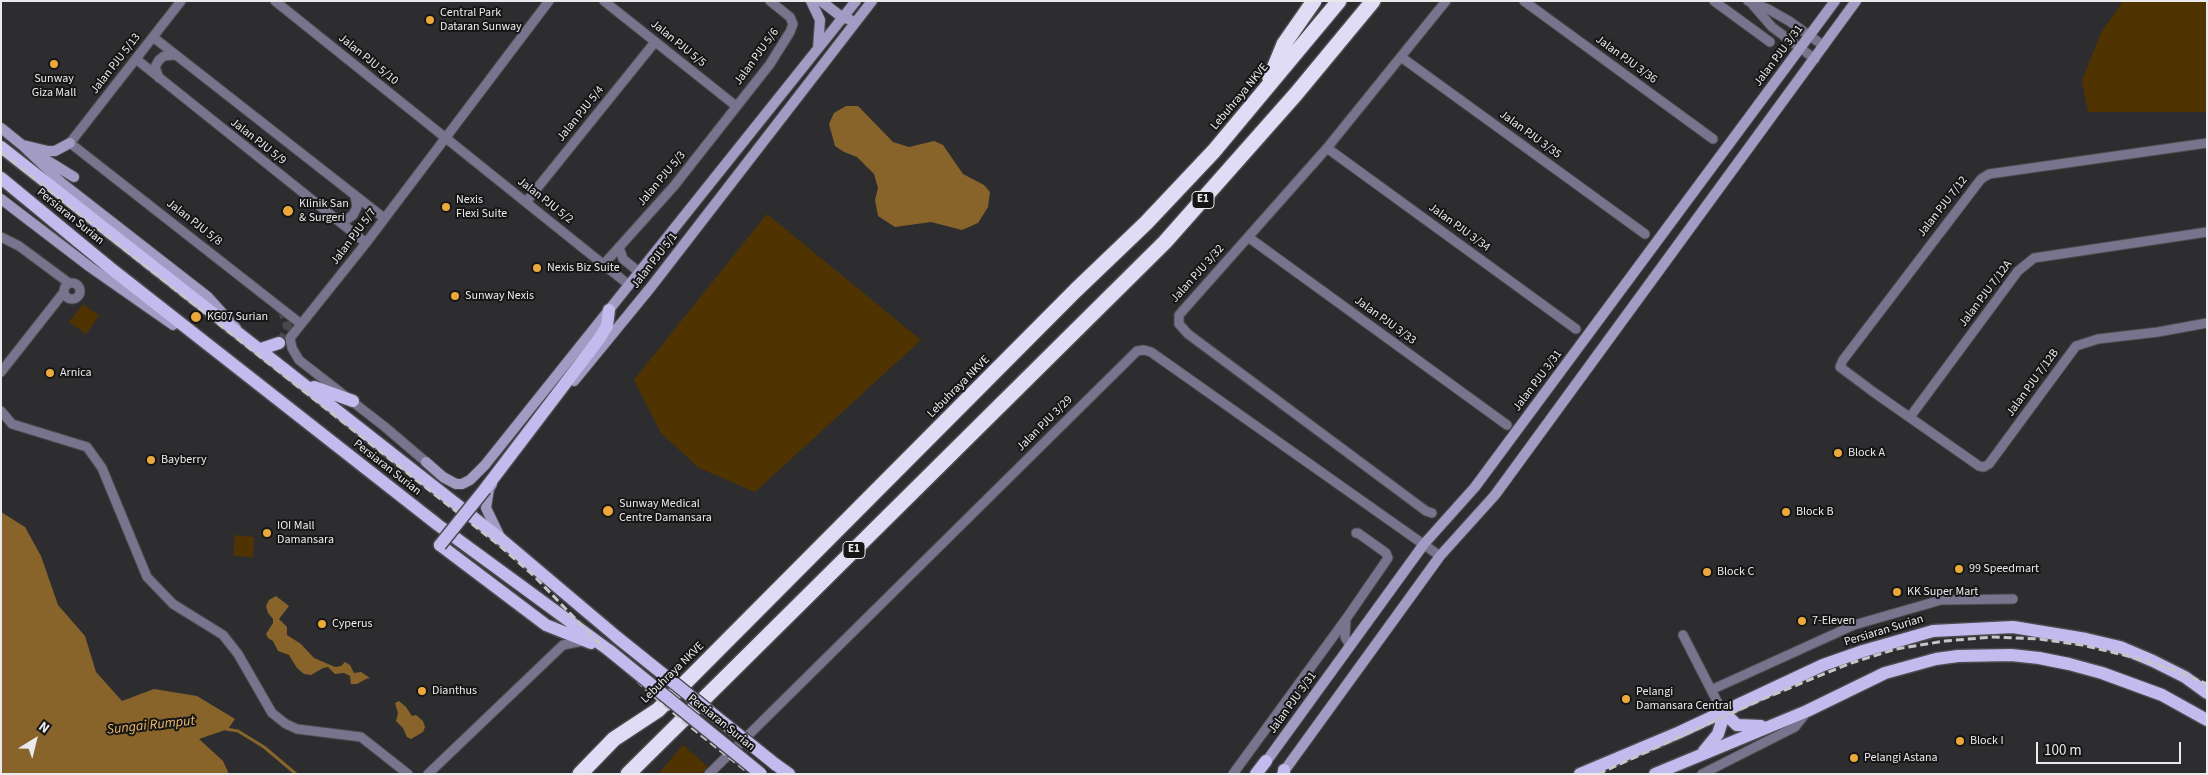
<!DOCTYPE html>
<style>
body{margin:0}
#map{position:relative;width:2208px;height:775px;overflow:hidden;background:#2d2d30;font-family:"Source Sans 3",sans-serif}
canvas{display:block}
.frame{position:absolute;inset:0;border:2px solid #eaeaec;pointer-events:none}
.north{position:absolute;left:10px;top:715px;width:50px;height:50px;-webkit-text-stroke:4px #161617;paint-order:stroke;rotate:36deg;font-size:14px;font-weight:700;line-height:20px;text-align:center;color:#eaeaec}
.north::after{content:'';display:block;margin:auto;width:18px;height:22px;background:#eaeaec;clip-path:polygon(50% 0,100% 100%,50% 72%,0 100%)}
.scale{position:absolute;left:2036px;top:742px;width:145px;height:22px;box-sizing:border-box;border:2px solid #eaeaec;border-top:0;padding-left:6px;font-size:15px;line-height:18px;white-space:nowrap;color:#eaeaec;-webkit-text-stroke:4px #161617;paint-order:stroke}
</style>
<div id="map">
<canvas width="2208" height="775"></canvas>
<div class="frame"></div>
<div class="north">N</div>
<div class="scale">100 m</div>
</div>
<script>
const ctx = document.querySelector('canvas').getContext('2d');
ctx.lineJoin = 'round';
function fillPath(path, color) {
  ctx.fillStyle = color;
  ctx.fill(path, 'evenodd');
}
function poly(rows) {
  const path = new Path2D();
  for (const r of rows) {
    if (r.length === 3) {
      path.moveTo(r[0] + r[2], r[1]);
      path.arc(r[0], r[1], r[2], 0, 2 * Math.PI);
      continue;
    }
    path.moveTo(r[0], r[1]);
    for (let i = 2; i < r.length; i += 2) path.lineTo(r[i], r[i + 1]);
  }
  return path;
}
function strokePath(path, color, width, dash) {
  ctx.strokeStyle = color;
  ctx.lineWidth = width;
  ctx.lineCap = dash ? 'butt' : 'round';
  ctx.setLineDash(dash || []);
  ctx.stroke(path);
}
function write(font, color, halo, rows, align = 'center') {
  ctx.font = font + ' "Source Sans 3",sans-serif';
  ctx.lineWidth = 4;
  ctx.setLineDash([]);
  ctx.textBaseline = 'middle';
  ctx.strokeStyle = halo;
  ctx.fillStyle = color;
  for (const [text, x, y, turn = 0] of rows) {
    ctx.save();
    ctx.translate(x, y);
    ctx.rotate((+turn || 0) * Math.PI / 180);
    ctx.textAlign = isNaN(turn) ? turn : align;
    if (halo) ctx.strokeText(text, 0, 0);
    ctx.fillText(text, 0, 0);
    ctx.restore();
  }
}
const green = poly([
 [2123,1,2207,1,2207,112,2088,112,2082,80,2101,33],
 [767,214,921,340,755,492,699,468,661,433,634,380],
 [83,304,99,316,86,334,69,322],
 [235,535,254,537,253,557,233,556],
 [683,745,708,767,701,774,658,774]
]);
const water = poly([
 [846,106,858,106,893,142,909,147,934,141,943,145,963,174,984,185,990,192,988,207,978,223,962,230,931,222,895,227,878,216,875,200,878,188,874,174,857,157,844,152,835,146,829,124,834,113],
 [1,512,25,527,41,556,58,605,85,636,96,672,122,701,154,689,197,696,235,719,228,729,199,739,223,761,229,774,1,774],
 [276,596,289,606,279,619,287,627,287,635,301,644,314,658,335,667,341,666,345,662,350,665,354,673,361,672,370,678,366,679,357,684,351,684,350,676,344,673,335,674,328,667,323,668,311,675,304,674,297,668,289,655,278,651,273,641,268,638,266,634,273,623,273,619,268,613,266,606,269,600],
 [399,701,406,707,412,716,416,715,423,721,425,727,423,732,411,739,407,737,403,728,396,721,398,713,395,703]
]);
const stream = poly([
 [226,729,238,731,264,747,296,774]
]);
const streetTunnel = poly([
 [282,309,288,328,283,338]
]);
const street = poly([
 [181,1,70,143,301,324],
 [275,1,629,285],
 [604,1,736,106],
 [1524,1,1713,139],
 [1714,1,1770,42],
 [1748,1,1768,9,1789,21,1824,46],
 [1752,4,1772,27,1815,59],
 [153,37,384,218],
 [1401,57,1645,234],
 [136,59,366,243],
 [159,78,155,67,159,60,164,56,175,55],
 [2207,143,1989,174,1981,179,1843,360,1840,367,1872,391,1979,466,1984,467,1989,464,2076,346,2098,339,2158,332,2207,323],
 [1327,148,1576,329],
 [526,202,655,42],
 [335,218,346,220,353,215,357,207,355,196],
 [1,237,19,246,69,283],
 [1248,237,1507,425],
 [619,247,623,259,639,272],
 [604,264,674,186,770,64,790,32,793,24,790,17,770,1],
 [72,291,8],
 [1,372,64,292],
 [1,411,12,424,87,447,102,468,147,577,173,604,223,635,238,654,272,713,286,724,297,729,361,737,408,774],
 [1910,417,2018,271,2034,258,2207,232],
 [426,462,385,427,299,360,292,348,290,338,366,243,549,1],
 [1432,513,1426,511,1188,334,1179,324,1179,315,1327,148,1446,1],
 [1683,635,1722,711],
 [1350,645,1345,637,1346,619,1388,558,1386,553,1358,533,1356,533],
 [1711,690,1854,625,1941,600,2013,599],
 [428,774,563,645,583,641],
 [709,774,1137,351,1144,350,1151,352,1440,556],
 [1233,774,1346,619],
 [1702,774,1795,727,1806,713]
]);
const secondary = poly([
 [811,1,820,20,818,48],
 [821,1,843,18,849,19],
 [1,128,22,145,63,184,208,297,236,328],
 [23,145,48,151,55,151,70,143],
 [40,156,74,177],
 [1,199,90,267,173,325],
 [574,381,651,287,872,1],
 [426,462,443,477,456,484,462,484,470,480,485,465,856,1],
 [492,484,489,489,486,508,500,537],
 [1263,766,1424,544,1475,487,1835,1],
 [1282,774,1440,556,1495,495,1856,1]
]);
const primary = poly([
 [1,147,502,540,618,638],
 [1,178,109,267,438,525,610,651],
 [261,349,279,343],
 [314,387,353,401],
 [485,489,599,339,607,326,609,310],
 [440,545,546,625,591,643],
 [1722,711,1737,725,1761,726],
 [1704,751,1718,734,1722,721,1722,711],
 [775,764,789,774],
 [1256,774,1266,761],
 [1284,774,1284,770],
 [1580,774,1680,732,1823,665,1863,651,1933,631,2013,627,2086,639,2120,647,2153,661,2185,677,2207,693],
 [1655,774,1807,711,1885,673,1936,659,1958,656,2011,655,2039,658,2069,664,2102,673,2162,695,2207,720]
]);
const highway = poly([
 [1270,78,1284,44,1314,1],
 [580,774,614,739,658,710,1076,290,1146,223,1214,151,1339,1],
 [628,774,1165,242,1296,94,1373,1]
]);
const rail = poly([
 [1,152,500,546,534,576,621,666,649,692,682,720,750,774],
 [1598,774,1765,698,1851,663,1896,649,1945,641,1993,637,2039,639,2082,645,2128,656,2172,669,2207,684]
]);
const primaryBridge = poly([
 [440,545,485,489],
 [618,638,775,764],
 [610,651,761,774]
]);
const markers = [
 [430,20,5,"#eba939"],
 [54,64,5,"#eba939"],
 [446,207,5,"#eba939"],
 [288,211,6,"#eba939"],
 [537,268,5,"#eba939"],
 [455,296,5,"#eba939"],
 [196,317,6,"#eba939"],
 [50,373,5,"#eba939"],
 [1838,453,5,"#eba939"],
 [151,460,5,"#eba939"],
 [608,511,6,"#eba939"],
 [1786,512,5,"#eba939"],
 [267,533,5,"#eba939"],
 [1959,569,5,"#eba939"],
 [1707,572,5,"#eba939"],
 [1897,592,5,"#eba939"],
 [1802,621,5,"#eba939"],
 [322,624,5,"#eba939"],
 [422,691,5,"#eba939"],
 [1626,699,5,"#eba939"],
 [1960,741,5,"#eba939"],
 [1854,758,5,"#eba939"]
];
const shields = [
 [1203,200,22],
 [854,550,22]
];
const shieldNames = [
 ["E1",1203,200],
 ["E1",854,550]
];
const poiNames = [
 ["Central Park",440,13],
 ["Dataran Sunway",440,27],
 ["Sunway",54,79,"center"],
 ["Giza Mall",54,93,"center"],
 ["Nexis",456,200],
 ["Flexi Suite",456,214],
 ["Klinik San",299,204],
 ["& Surgeri",299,218],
 ["Nexis Biz Suite",547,268],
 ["Sunway Nexis",465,296],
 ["KG07 Surian",207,317],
 ["Arnica",60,373],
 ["Block A",1848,453],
 ["Bayberry",161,460],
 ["Sunway Medical",619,504],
 ["Centre Damansara",619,518],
 ["Block B",1796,512],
 ["IOI Mall",277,526],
 ["Damansara",277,540],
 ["99 Speedmart",1969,569],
 ["Block C",1717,572],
 ["KK Super Mart",1907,592],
 ["7-Eleven",1812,621],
 ["Cyperus",332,624],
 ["Dianthus",432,691],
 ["Pelangi",1636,692],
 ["Damansara Central",1636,706],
 ["Block I",1970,741],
 ["Pelangi Astana",1864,758]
];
const streetNames = [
 ["Jalan PJU 5/5",678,44,39],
 ["Jalan PJU 3/31",1779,56,-53],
 ["Jalan PJU 5/6",757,57,-54],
 ["Jalan PJU 5/10",368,60,39],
 ["Jalan PJU 3/36",1626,60,36],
 ["Jalan PJU 5/13",116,64,-52],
 ["Lebuhraya NKVE",1240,97,-50],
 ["Jalan PJU 5/4",581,114,-51],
 ["Jalan PJU 3/35",1530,135,36],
 ["Jalan PJU 5/9",258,142,38],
 ["Jalan PJU 5/3",662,179,-50],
 ["Jalan PJU 5/2",545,201,38],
 ["Jalan PJU 7/12",1943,207,-52],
 ["Persiaran Surian",70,217,39],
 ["Jalan PJU 5/8",194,223,38],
 ["Jalan PJU 3/34",1459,228,36],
 ["Jalan PJU 5/7",354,237,-53],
 ["Jalan PJU 5/1",655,261,-52],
 ["Jalan PJU 3/32",1198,274,-48],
 ["Jalan PJU 7/12A",1986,294,-53],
 ["Jalan PJU 3/33",1385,321,36],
 ["Jalan PJU 3/31",1538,381,-53],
 ["Jalan PJU 7/12B",2033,383,-54],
 ["Lebuhraya NKVE",959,387,-45],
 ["Jalan PJU 3/29",1045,424,-45],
 ["Persiaran Surian",387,468,38],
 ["Persiaran Surian",1884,631,-17],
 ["Lebuhraya NKVE",673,673,-44],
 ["Jalan PJU 3/31",1293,703,-54],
 ["Persiaran Surian",721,723,39]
];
const waterNames = [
 ["Sungai Rumput",151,726,-6]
];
fillPath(green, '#4f3401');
fillPath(water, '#88642b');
strokePath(stream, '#88642b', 3);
strokePath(streetTunnel, '#49494c', 9, [9, 4.5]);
strokePath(street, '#4b4b4e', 11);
strokePath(secondary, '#4b4b4e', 12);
strokePath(primary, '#4b4b4e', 15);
strokePath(highway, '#4b4b4e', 18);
strokePath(street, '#78748d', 9);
strokePath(secondary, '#a29bc4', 10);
strokePath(primary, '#c3baee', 12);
strokePath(highway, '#e0dcf5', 15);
strokePath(rail, '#c6c6c8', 3, [8, 4]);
strokePath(primaryBridge, '#4b4b4e', 15, []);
strokePath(primaryBridge, '#c3baee', 12);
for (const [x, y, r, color] of markers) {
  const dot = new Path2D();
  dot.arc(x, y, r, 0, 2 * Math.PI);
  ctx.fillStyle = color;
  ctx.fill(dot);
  strokePath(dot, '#161617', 2);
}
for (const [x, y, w] of shields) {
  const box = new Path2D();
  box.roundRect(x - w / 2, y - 8.5, w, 17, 4);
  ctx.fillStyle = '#161617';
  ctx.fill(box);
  strokePath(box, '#eaeaec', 1);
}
write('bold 11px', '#eaeaec', null, shieldNames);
write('12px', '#eaeaec', '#161617', poiNames, 'left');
write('12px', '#eaeaec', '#161617', streetNames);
write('italic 14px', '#f1bc6a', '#161617', waterNames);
</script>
